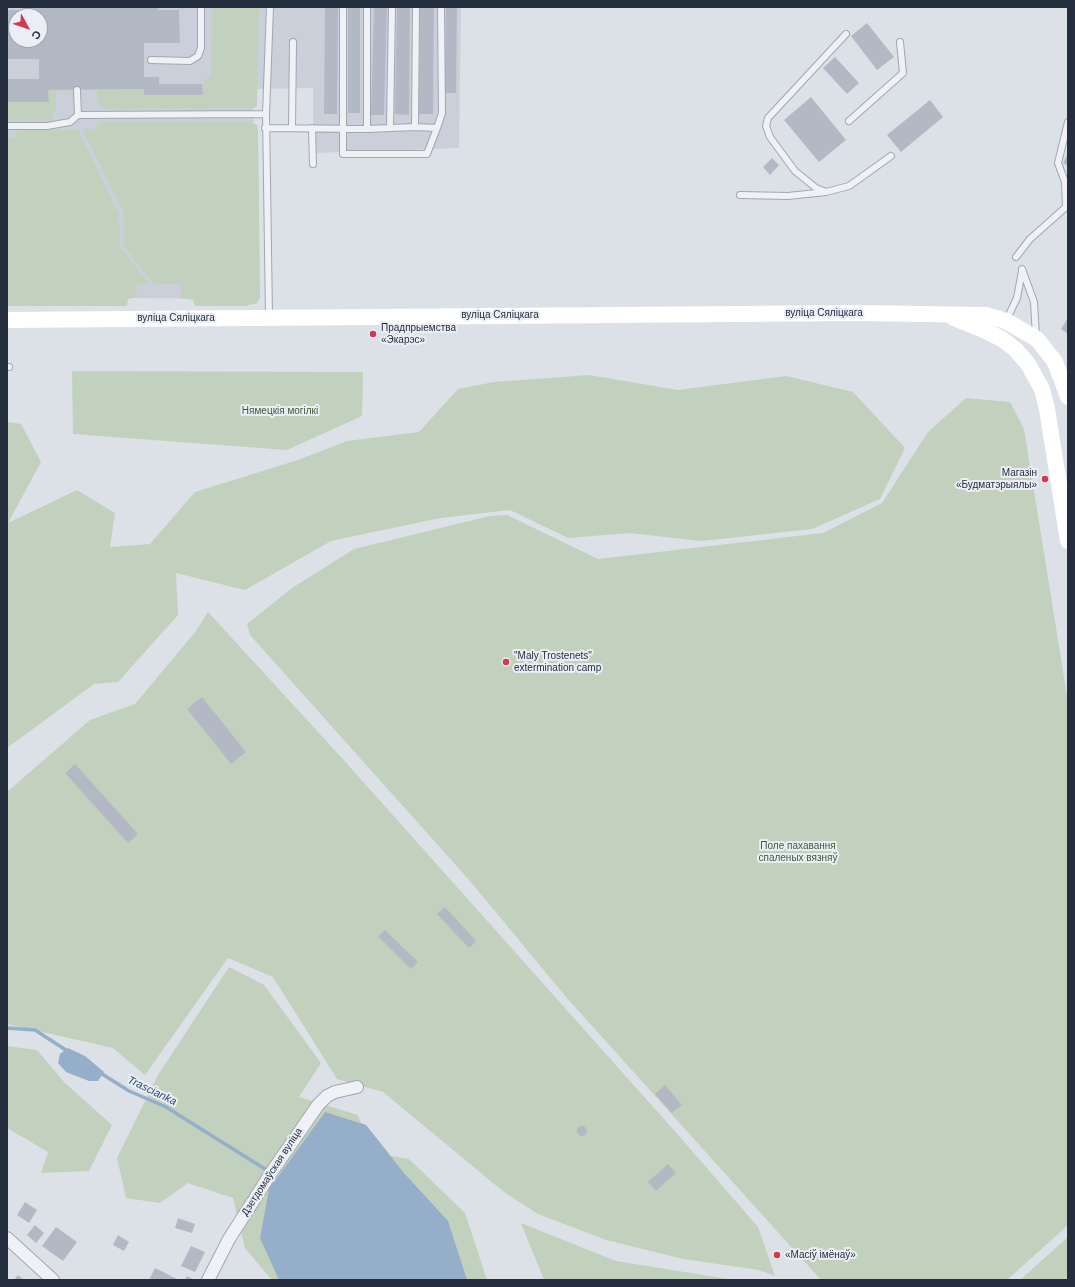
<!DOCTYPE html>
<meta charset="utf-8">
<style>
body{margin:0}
#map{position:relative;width:1075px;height:1287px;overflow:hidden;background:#dce0e7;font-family:Arial,sans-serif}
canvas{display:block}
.frame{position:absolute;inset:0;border:8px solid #252e3e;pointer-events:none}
.north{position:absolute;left:8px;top:8px;width:40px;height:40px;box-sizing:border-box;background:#ebeff5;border:1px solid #9ca2ac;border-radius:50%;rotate:130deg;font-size:11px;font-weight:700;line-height:16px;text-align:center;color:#252e3e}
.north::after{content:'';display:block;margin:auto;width:14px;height:18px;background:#d23a50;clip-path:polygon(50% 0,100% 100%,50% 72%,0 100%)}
</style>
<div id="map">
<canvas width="1075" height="1287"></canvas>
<div class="frame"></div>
<div class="north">С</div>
</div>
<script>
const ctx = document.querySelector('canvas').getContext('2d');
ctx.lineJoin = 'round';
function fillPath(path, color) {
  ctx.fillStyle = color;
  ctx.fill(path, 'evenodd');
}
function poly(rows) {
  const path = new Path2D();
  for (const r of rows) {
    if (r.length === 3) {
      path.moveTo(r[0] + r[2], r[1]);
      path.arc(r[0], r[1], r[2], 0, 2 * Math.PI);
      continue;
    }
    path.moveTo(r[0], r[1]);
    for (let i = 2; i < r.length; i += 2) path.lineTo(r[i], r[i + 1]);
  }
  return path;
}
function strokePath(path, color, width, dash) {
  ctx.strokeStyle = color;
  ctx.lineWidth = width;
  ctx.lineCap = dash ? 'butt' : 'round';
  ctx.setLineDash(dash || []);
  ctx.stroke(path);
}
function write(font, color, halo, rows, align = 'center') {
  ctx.font = font + ' Arial,sans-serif';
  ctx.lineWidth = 4;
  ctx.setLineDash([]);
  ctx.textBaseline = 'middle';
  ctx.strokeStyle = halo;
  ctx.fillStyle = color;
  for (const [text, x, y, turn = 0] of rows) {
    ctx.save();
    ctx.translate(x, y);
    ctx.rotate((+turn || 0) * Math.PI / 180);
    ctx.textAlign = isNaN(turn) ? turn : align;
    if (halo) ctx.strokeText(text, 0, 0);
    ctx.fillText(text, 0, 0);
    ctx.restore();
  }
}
const built = poly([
 [7,7,461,7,459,148,313,153,313,88,253,89,257,299,7,297],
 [16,16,40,16,40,40,16,40]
]);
const green = poly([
 [212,7,259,7,257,106,254,108,108,109,100,105,97,102,97,90,144,89,203,95,203,81,211,77],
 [48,90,56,90,56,108,52,119,50,120,7,121,7,102,48,102],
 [104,121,247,121,257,125,258,130,260,291,260,298,257,303,246,306,195,306,193,300,181,298,181,284,154,284,124,246,124,214,83,129,95,129,96,125],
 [20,130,78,130,119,215,120,247,149,284,137,284,136,297,128,299,127,306,7,306,7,138,13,138,16,132],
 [72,371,363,372,362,416,287,450,73,434],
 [589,375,678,390,786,376,853,392,905,448,880,499,812,529,701,541,630,533,568,538,510,510,440,518,331,541,245,590,176,573,178,615,118,682,94,684,7,748,7,422,21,424,41,462,8,523,77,490,115,513,110,547,150,544,195,492,298,460,347,441,419,432,458,389,494,382],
 [966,398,1010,402,1024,429,1068,702,1068,1225,1007,1280,821,1280,566,997,470,881,250,635,247,624,292,588,354,549,490,516,507,515,598,559,823,533,882,503,928,432],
 [208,612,341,757,680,1137,758,1227,775,1276,759,1270,683,1259,606,1240,538,1214,504,1192,383,1092,337,1079,273,977,228,958,145,1075,113,1048,7,1024,7,792,90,720,135,704,196,631],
 [229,967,264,985,321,1063,299,1097,358,1115,361,1123,366,1125,391,1156,409,1159,465,1213,487,1280,272,1280,245,1248,233,1198,188,1183,160,1203,126,1198,117,1158,158,1075],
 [7,1046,37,1050,65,1083,112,1125,89,1171,41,1173,48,1152,7,1128],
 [521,1223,616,1261,734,1280,544,1280],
 [1068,1237,1068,1280,1020,1280]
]);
const water = poly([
 [68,1048,85,1056,104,1072,98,1081,89,1081,66,1072,58,1063,60,1054],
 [325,1112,366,1125,403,1172,448,1221,467,1280,279,1280,260,1238,269,1189]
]);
const stream = poly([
 [7,1028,35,1030,69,1052],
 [99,1072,129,1091,166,1107,265,1169]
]);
const building = poly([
 [25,7,158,7,158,10,179,10,180,43,144,43,144,77,159,77,159,84,202,84,203,95,144,95,144,89,48,90,49,102,7,102,7,79,39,79,39,59,7,59,7,10,25,10],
 [16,16,40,16,40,40,16,40],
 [325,7,338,7,337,114,324,114],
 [348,7,360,7,360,113,348,113],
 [374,7,387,7,384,115,371,115],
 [397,7,410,7,409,115,395,114],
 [420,7,434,7,433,114,419,114],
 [446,7,457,7,456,93,445,93],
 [867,23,894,57,877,70,851,36],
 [835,57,859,83,847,94,823,68],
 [811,97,846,140,819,162,784,120],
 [930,100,943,117,901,152,887,135],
 [1068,153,1068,166,1063,163],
 [772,158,779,165,770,175,763,167],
 [1068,318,1068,334,1061,329],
 [202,697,246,752,231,764,187,709],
 [75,764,138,834,128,843,65,773],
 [445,907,476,941,469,948,437,914],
 [385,930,418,962,411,969,378,936],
 [665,1085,682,1105,672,1113,655,1094],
 [582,1131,5],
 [668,1164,676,1173,656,1191,648,1182],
 [25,1202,37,1210,29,1223,17,1215],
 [178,1218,195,1224,192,1233,175,1228],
 [35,1225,44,1233,36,1243,27,1235],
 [56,1227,77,1242,63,1261,42,1246],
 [118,1235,129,1242,124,1251,113,1245],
 [191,1246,205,1252,195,1272,181,1266],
 [155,1268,179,1280,149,1280],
 [18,1275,24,1280,14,1280],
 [187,1276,194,1280,185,1280]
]);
const service = poly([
 [343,7,343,154,427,154,437,128],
 [846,34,768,118,766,126,770,137,795,171,816,188,826,192,849,186,891,156],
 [151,60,190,61,198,56,201,48,201,7],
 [77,90,78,115],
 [266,114,270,7],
 [849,121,903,73,900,42],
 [7,126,47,126,70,122,78,115,266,114,269,317],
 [415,127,416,7],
 [265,128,367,129,415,127,437,128,442,113,441,7],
 [292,128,293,42],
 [312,128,313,164],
 [390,128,392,7],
 [367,129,367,7],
 [740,195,788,196,826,192],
 [1016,257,1030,239,1066,207,1065,182,1058,163,1068,122],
 [1022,269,1034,302,1036,337],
 [1006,321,1017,298,1022,271],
 [7,367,9,367]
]);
const minor = poly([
 [7,1238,53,1280],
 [208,1280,229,1239,273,1170,318,1105,327,1096,335,1092,357,1087]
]);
const secondary = poly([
 [954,318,984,330,1002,339,1016,350,1028,364,1042,389,1047,409,1068,541],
 [7,320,859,313,986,315,1006,321,1037,339,1055,362,1068,397]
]);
const markers = [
 [373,334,4,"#d23a50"],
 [1045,479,4,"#d23a50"],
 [506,662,4,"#d23a50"],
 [777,1255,4,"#d23a50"]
];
const streetNames = [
 ["вуліца Сяліцкага",824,313],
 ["вуліца Сяліцкага",500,315],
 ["вуліца Сяліцкага",176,318],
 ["Дзетдомаўская вуліца",272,1172,-57]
];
const poiNames = [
 ["Прадпрыемства",381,328],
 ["«Экарэс»",381,340],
 ["Магазін",1037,473,"right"],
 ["«Будматэрыялы»",1037,485,"right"],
 ["\"Maly Trostenets\"",514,656],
 ["extermination camp",514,668],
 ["«Масіў імёнаў»",785,1255]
];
const parkNames = [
 ["Нямецкія могілкі",280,411],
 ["Поле пахавання",798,846],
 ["спаленых вязняў",798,858]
];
const waterNames = [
 ["Trascianka",152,1091,26]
];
fillPath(built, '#cacfd9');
fillPath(green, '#c2d1bd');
fillPath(water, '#95aec9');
strokePath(stream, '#95aec9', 3.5);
fillPath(building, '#b3b9c4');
strokePath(service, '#a1a7b1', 8);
strokePath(minor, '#a1a7b1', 14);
strokePath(service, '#eff1f5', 6);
strokePath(minor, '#eff1f5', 12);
strokePath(secondary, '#fff', 16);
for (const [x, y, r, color] of markers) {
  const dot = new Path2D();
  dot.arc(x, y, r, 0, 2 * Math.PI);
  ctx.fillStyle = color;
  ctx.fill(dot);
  strokePath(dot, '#ebeff5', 1.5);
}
write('10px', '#252e3e', '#ebeff5', streetNames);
write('10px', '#252e3e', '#ebeff5', poiNames, 'left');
write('10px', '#395a32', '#ebeff5', parkNames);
write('italic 11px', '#2e4c73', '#ebeff5', waterNames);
</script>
